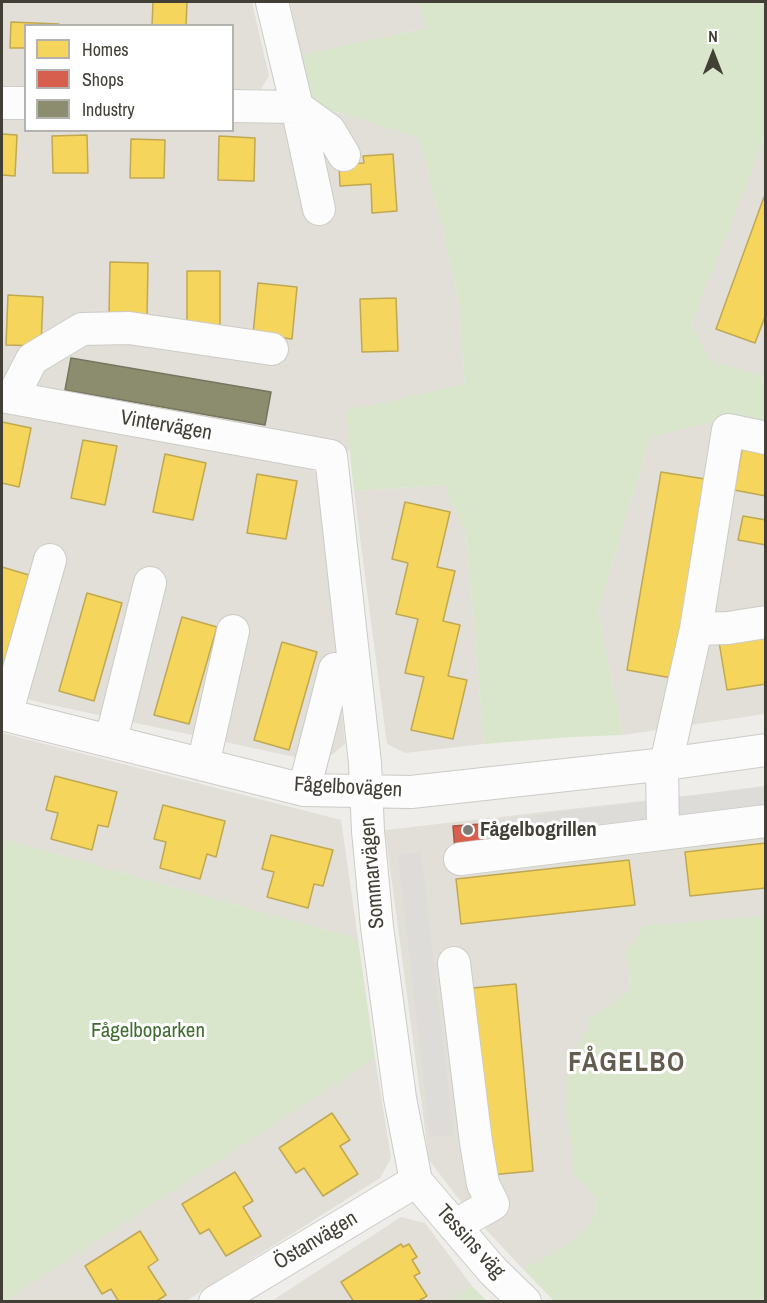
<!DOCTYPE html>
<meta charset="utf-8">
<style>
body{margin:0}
#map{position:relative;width:767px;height:1303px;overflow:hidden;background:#eeede9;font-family:"Archivo Narrow",sans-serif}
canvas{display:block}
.frame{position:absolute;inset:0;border:3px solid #423f36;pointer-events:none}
.legend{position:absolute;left:24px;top:24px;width:210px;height:108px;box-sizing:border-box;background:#fff;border:2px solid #b3b2af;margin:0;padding:8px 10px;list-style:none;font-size:18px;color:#423f36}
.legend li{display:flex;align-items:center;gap:12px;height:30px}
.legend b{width:30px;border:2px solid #b3b2af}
.north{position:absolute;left:683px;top:24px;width:60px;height:60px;-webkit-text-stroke:4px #fff;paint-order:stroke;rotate:0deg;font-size:16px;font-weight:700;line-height:24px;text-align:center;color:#423f36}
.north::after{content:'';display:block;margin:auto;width:21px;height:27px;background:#423f36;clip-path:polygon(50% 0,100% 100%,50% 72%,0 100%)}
</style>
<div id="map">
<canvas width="767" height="1303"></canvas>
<div class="frame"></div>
<ul class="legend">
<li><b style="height:16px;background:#f6d55c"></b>Homes</li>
<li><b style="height:16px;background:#d6604d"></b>Shops</li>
<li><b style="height:16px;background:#8c8c6e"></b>Industry</li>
</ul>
<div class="north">N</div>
</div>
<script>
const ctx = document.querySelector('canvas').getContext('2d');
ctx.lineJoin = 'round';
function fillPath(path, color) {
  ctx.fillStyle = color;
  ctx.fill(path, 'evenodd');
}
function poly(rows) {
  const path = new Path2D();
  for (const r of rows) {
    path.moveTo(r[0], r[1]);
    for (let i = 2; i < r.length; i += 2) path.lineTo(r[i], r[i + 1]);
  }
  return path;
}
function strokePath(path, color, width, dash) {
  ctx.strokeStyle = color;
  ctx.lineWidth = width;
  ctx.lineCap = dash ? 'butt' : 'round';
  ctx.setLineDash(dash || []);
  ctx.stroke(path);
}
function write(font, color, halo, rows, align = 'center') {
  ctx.font = font + ' "Archivo Narrow",sans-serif';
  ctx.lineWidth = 6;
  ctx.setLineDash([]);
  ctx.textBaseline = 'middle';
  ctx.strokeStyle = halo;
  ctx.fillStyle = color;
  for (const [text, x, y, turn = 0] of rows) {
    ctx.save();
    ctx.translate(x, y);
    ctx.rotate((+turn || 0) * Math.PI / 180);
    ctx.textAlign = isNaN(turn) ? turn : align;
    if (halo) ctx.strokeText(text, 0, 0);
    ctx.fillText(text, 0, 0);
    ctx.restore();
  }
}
const residential = poly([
 [2,2,252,2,269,76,261,89,233,89,232,26,26,26,25,87,2,87],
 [290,2,418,2,427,28,301,55],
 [311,104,419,138,442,226,457,293,465,385,346,411,350,451,2,385,2,116,25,116,26,130,232,130,233,119],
 [765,138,765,377,711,362,691,324],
 [2,411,305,464,319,475,345,744,327,759,309,760,38,702,2,691],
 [735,416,765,423,765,714,623,735,598,612,650,437],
 [444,485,466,534,484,744,405,753,387,744,354,491],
 [2,733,341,820,358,939,2,839],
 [765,787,765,916,643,927,626,952,630,970,629,991,618,1000,591,1018,573,1172,595,1196,596,1214,584,1231,554,1253,523,1269,465,1207,429,1160,385,830],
 [375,1058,391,1158,380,1178,186,1301,3,1302],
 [401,1217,425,1223,472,1286,449,1301,270,1302]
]);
const green = poly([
 [418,2,765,2,765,138,691,324,711,361,765,377,765,423,735,416,650,437,598,612,623,735,571,737,484,744,466,534,444,485,354,491,345,411,465,384,457,293,442,226,419,138,311,104,301,55,427,28],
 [2,839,358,939,375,1058,3,1302,2,1301],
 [765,916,765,1301,554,1301,523,1269,554,1253,584,1231,596,1214,595,1196,573,1173,566,1106,569,1066,591,1018,618,1000,629,991,630,970,626,952,643,926],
 [472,1286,487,1301,449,1301]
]);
const parking = poly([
 [765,786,765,815,488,850,485,822],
 [421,852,454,1135,430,1137,398,855]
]);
const homes = poly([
 [153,2,187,2,186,26,152,26,153,2],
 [11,22,59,24,59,26,26,26,26,48,10,48,11,22],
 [2,134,17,135,15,176,2,175,2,134],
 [87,135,88,173,53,173,52,136,87,135],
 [219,136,255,138,254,181,218,180,219,136],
 [131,139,165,140,164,178,130,178,131,139],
 [393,154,397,211,372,213,371,184,340,186,339,165,364,163,363,156,393,154],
 [764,197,766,198,766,314,755,343,716,329,764,197],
 [110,262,148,263,147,318,109,317,110,262],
 [187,271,220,271,220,325,187,325,187,271],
 [258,283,297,287,292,339,253,334,258,283],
 [8,295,43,297,41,346,6,345,8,295],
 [396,298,398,351,362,352,360,299,396,298],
 [2,422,31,428,19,487,2,483,2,422],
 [83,440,117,446,105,505,71,498,83,440],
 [744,440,766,444,766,496,734,490,744,440],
 [165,454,206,463,193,520,153,512,165,454],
 [661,472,705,479,672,678,627,670,661,472],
 [257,474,297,481,286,539,247,533,257,474],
 [405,502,450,512,437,567,455,571,443,621,460,625,448,676,467,680,453,739,411,730,424,677,405,673,418,619,396,614,408,563,392,559,405,502],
 [743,516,766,520,766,545,738,540,743,516],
 [2,567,29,575,2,670,2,567],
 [87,593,122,603,94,701,59,691,87,593],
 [182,617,217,627,189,724,154,715,182,617],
 [766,635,766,684,727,690,719,642,766,635],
 [282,642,317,652,289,750,254,740,282,642],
 [55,776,117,792,108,827,98,825,92,850,51,839,58,813,46,810,55,776],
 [163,805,225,821,216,857,207,854,200,879,160,868,166,842,154,839,163,805],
 [271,835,333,850,323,886,314,884,308,908,267,897,274,872,262,869,271,835],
 [766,843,766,888,690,896,685,852,766,843],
 [629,860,635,905,461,924,456,879,629,860],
 [516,984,533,1171,490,1175,473,988,516,984],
 [332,1113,350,1140,340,1146,358,1174,323,1196,304,1168,296,1173,279,1148,332,1113],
 [235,1172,253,1201,243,1207,261,1236,226,1256,209,1229,200,1234,182,1204,235,1172],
 [140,1231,158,1260,148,1267,166,1295,155,1302,119,1302,111,1289,102,1294,85,1266,140,1231],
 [401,1244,403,1247,409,1244,417,1257,412,1260,420,1273,414,1276,427,1296,417,1302,354,1302,341,1282,401,1244]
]);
const shops = poly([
 [481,824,483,849,455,851,453,826,481,824]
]);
const industry = poly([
 [71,358,271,392,265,425,65,390,71,358]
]);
const minor = poly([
 [2,103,26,103],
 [232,106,297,107,272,2],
 [297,107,319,209],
 [297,107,329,130,344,155],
 [2,396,331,456,365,763,368,831,377,927,400,1098,416,1181,493,1271,525,1302],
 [12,398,32,359,82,329,129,328,272,349],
 [696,629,728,628,766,622],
 [2,714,304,790,411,792,666,764,766,750],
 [6,715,50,560],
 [109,741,114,728,150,583],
 [662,764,663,832],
 [666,764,696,629,728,430,766,438],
 [203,765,233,631],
 [304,790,335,669],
 [460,859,766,821],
 [454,1226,493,1204,483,1184,476,1142,454,963],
 [215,1302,416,1181]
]);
const markers = [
 [468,830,6,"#7e7c75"]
];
const streetNames = [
 ["Vintervägen",166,426,10],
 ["Fågelbovägen",348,788,3],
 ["Sommarvägen",373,873,-95],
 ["Östanvägen",316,1241,-31],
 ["Tessins väg",470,1242,48]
];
const poiNames = [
 ["Fågelbogrillen",480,830]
];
const parkNames = [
 ["Fågelboparken",148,1031]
];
const districtNames = [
 ["FÅGELBO",627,1064]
];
fillPath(residential, '#e1dfd7');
fillPath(green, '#d9e6cb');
fillPath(parking, '#dddcd8');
fillPath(homes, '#f6d55c');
strokePath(homes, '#c0a851', 1.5);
fillPath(shops, '#d6604d');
strokePath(shops, '#aa5646', 1.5);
fillPath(industry, '#8c8c6e');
strokePath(industry, '#76755d', 1.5);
strokePath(minor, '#cccbc7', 34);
strokePath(minor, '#fcfcfc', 32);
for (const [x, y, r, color] of markers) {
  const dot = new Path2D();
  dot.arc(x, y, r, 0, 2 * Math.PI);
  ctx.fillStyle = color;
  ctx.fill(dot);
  strokePath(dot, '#fff', 2);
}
write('21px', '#423f36', '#fff', streetNames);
write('bold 21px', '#423f36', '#fff', poiNames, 'left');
write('21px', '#426d31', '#fff', parkNames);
ctx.letterSpacing = '1.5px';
write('bold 27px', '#645d4f', '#fff', districtNames);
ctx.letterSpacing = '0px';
</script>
